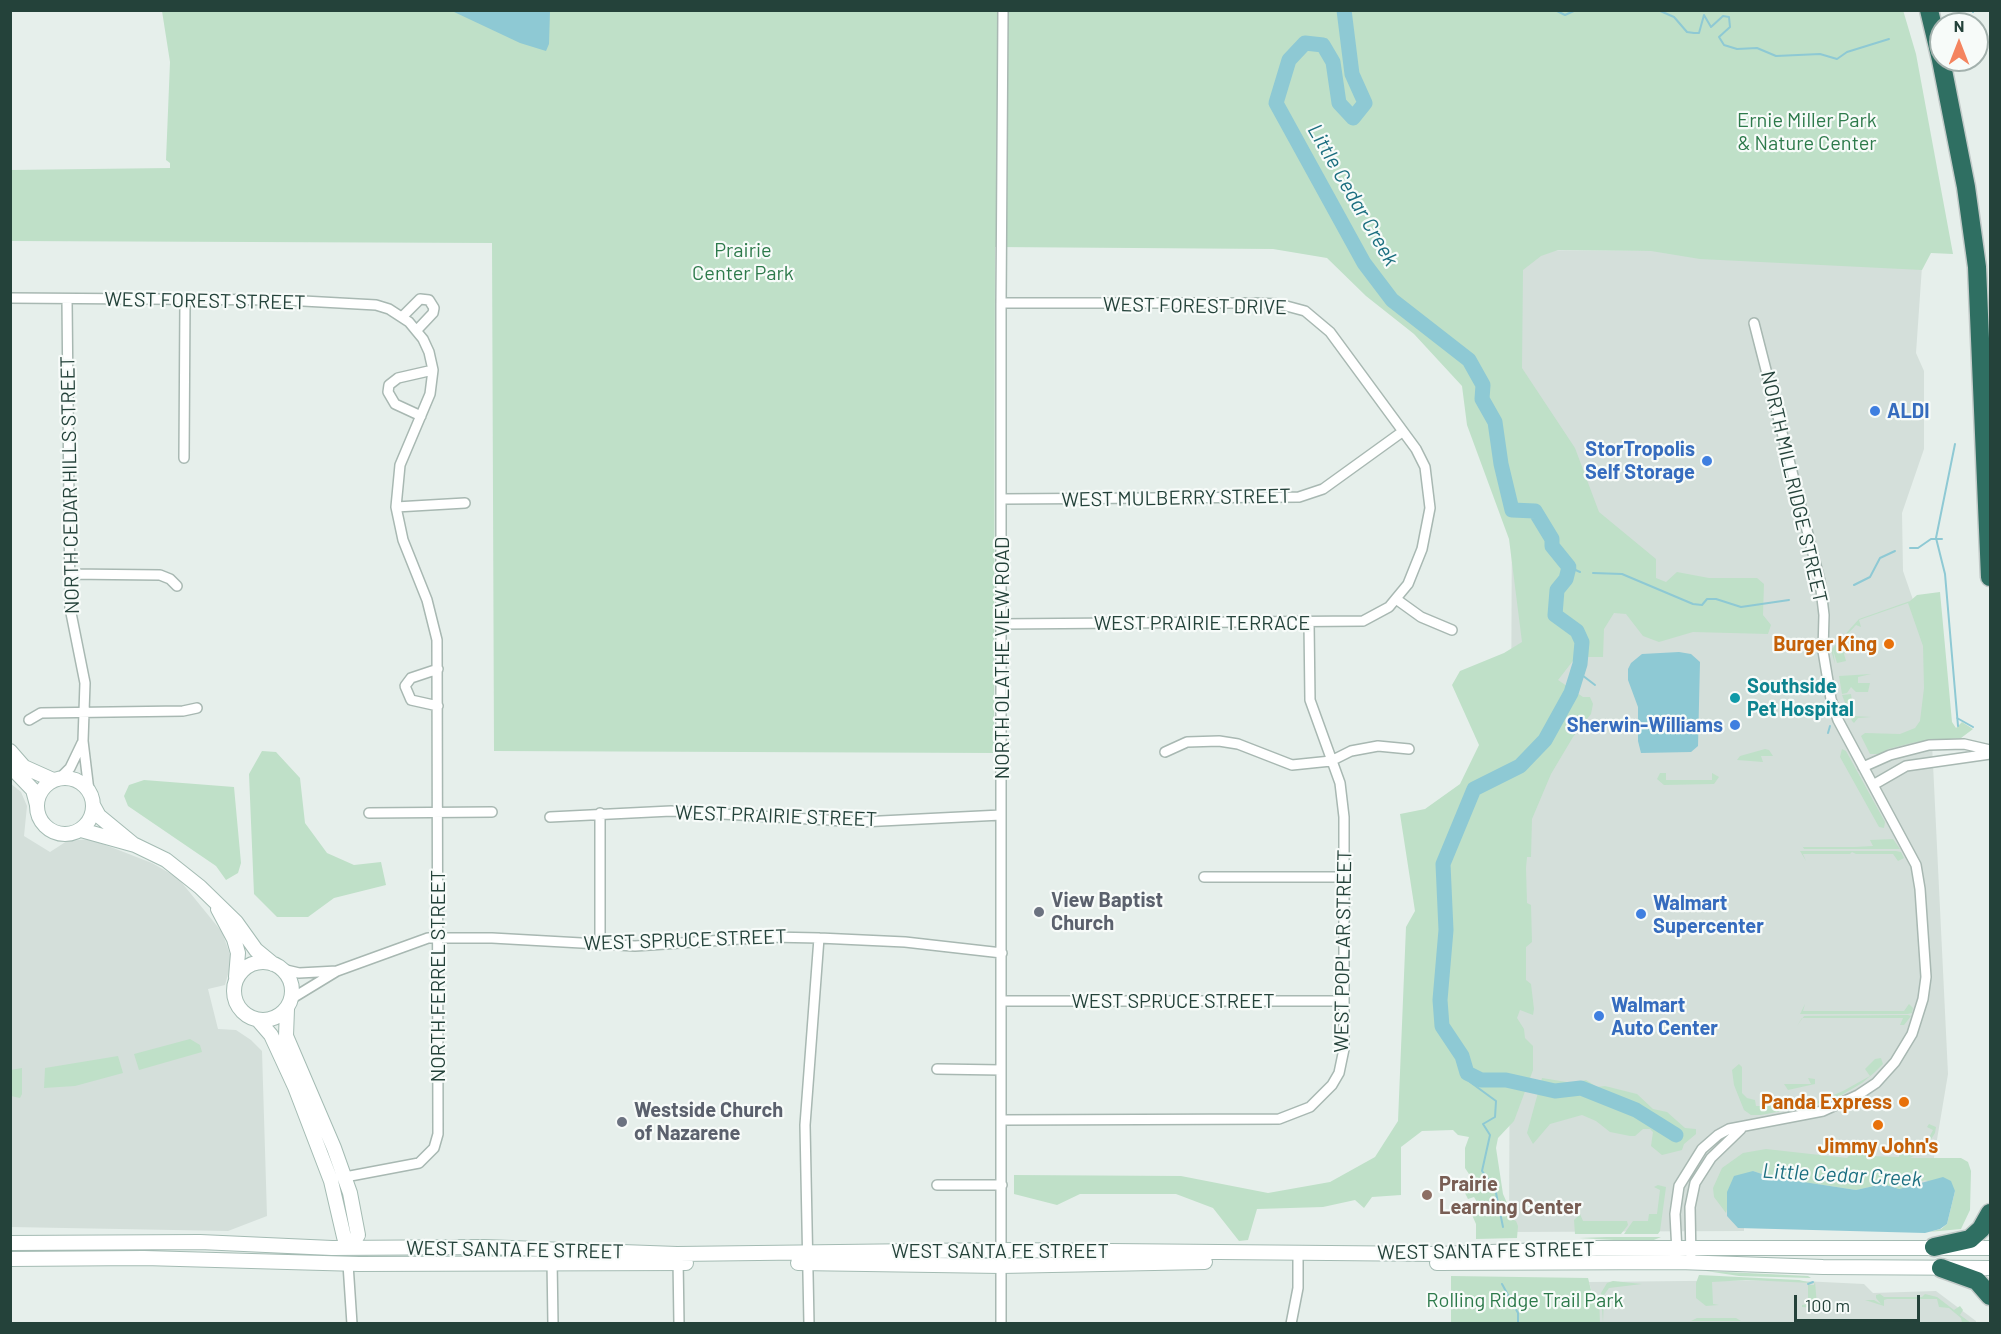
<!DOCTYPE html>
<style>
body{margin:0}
#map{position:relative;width:2001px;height:1334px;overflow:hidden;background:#e6efeb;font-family:Barlow,sans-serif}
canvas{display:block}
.frame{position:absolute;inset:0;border:12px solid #24423a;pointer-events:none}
.north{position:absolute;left:1929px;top:12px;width:60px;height:60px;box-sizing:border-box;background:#f7fbf9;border:2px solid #a3b1ad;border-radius:50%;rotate:0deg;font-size:16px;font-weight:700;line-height:24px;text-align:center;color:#24423a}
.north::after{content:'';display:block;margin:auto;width:21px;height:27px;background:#f4845f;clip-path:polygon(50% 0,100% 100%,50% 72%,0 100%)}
.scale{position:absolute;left:1794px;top:1295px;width:126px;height:27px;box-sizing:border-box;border:3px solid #24423a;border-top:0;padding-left:8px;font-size:18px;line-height:21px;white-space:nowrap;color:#24423a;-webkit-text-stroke:4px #f7fbf9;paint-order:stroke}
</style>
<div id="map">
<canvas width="2001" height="1334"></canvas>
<div class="frame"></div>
<div class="north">N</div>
<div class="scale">100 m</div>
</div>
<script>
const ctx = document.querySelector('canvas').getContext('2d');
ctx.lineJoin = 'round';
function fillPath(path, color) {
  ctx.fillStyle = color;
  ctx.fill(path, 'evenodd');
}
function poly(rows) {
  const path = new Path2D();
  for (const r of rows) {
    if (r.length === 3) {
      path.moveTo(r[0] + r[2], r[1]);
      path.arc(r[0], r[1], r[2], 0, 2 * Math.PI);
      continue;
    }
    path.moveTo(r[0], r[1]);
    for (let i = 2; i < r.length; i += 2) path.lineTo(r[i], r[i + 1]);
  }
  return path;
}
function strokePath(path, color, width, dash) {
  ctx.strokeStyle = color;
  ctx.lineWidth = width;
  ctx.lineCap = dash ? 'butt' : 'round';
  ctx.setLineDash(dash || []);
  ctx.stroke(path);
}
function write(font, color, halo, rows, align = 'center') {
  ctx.font = font + ' Barlow,sans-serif';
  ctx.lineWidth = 4.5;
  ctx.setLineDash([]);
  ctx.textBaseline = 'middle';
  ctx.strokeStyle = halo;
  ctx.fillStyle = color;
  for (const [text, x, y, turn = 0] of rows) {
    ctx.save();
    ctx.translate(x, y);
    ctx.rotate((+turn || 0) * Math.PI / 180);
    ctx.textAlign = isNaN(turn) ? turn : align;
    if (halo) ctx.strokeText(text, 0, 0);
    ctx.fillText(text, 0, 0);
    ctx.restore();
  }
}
const built = poly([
 [1513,250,1923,252,1916,353,1924,371,1924,449,1902,513,1903,571,1927,640,1948,1074,1923,1223,1744,1222,1744,1231,1509,1232],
 [10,783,21,792,27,806,24,836,50,852,67,841,90,839,152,863,178,878,222,932,232,960,225,985,208,989,218,1029,236,1030,251,1040,262,1051,267,1216,228,1231,11,1227],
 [1781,1280,1864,1284,1873,1293,1936,1291,1976,1321,1976,1323,1600,1323,1589,1282]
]);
const green = poly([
 [1903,10,1916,54,1953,254,1931,253,1922,270,1700,259,1651,251,1558,250,1541,256,1523,270,1522,368,1575,448,1599,512,1656,559,1656,578,1666,582,1677,572,1709,578,1757,578,1764,584,1763,615,1771,625,1768,634,1693,632,1659,642,1643,636,1626,614,1614,613,1604,629,1603,657,1576,657,1558,680,1583,697,1590,697,1593,704,1591,714,1573,737,1551,774,1532,819,1531,857,1527,857,1526,868,1527,903,1531,905,1532,942,1526,947,1526,980,1531,984,1534,1009,1533,1015,1520,1010,1517,1018,1524,1029,1525,1038,1533,1046,1533,1070,1514,1121,1498,1138,1496,1148,1503,1194,1511,1212,1510,1218,1516,1221,1518,1226,1517,1238,1476,1239,1476,1224,1472,1215,1477,1202,1474,1197,1468,1199,1465,1193,1469,1174,1465,1168,1465,1148,1469,1137,1458,1135,1453,1130,1422,1131,1401,1147,1401,1195,1372,1197,1364,1208,1355,1200,1323,1207,1257,1209,1248,1240,1239,1241,1213,1208,1176,1194,1080,1194,1057,1205,1014,1194,1014,1175,1181,1176,1268,1193,1330,1182,1375,1157,1398,1121,1406,927,1415,911,1400,814,1425,809,1460,784,1479,745,1452,685,1460,671,1504,653,1522,642,1509,539,1467,425,1462,386,1414,334,1366,296,1327,258,1273,249,995,247,994,753,494,751,492,243,11,241,10,170,170,168,170,163,166,160,170,62,162,11],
 [1940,592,1952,722,1956,728,1962,722,1973,729,1961,738,1916,742,1888,749,1882,754,1870,754,1861,736,1865,733,1900,734,1915,728,1920,721,1924,688,1923,646,1908,603,1859,620,1861,627,1856,625,1845,637,1847,640,1841,646,1843,653,1849,646,1844,654,1846,661,1837,663,1833,650,1835,664,1831,650,1859,619,1910,601,1917,595],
 [1871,674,1858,677,1858,683,1870,683,1868,692,1856,692,1851,687,1847,693,1842,694,1839,676],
 [1851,694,1854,716,1871,717,1858,718,1854,723,1852,721,1842,695],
 [1765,749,1769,750,1773,756,1761,756,1763,762,1737,760,1740,756],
 [1842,749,1846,751,1885,822,1884,828,1879,827,1840,757],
 [262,751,276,752,300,778,305,823,327,853,354,865,381,862,386,885,334,898,308,917,277,917,254,894,249,774],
 [1660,773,1666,773,1666,780,1712,780,1712,773,1719,777,1714,784,1664,785,1657,779],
 [144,780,234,787,241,863,238,873,226,880,216,866,128,806,124,796,129,785],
 [1893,839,1900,849,1804,849,1799,840,1803,847,1855,847,1873,846,1870,840],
 [1800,851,1896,851,1901,852,1904,858,1898,861,1893,854,1856,854,1852,852,1850,854,1803,854,1806,861],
 [1805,1004,1803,1011,1904,1011,1909,1004,1913,1008,1912,1013,1908,1014,1800,1014],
 [1804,1016,1908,1015,1911,1016,1904,1025,1900,1025,1903,1018,1802,1018,1797,1026],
 [190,1039,200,1045,202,1052,139,1070,134,1054],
 [118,1056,123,1073,75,1086,44,1088,45,1068],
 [1881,1058,1883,1064,1875,1072,1862,1083,1840,1096,1813,1105,1761,1115,1751,1115,1744,1110,1734,1085,1732,1070,1739,1064,1742,1067,1742,1093,1747,1098,1755,1100,1756,1106,1795,1106,1822,1100,1843,1091,1870,1076,1865,1069,1875,1059],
 [22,1068,22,1094,20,1098,11,1096,11,1070],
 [1542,1078,1573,1083,1586,1080,1597,1087,1605,1086,1637,1094,1653,1109,1667,1112,1685,1128,1696,1129,1696,1134,1684,1144,1682,1150,1662,1155,1651,1146,1653,1132,1650,1129,1643,1129,1635,1136,1630,1136,1610,1132,1596,1121,1582,1115,1550,1124,1533,1144,1527,1133],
 [1808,1078,1815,1079,1815,1084,1788,1090,1784,1084,1811,1084],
 [1929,1124,1936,1127,1935,1133,1924,1150,1910,1158,1961,1158,1968,1162,1971,1171,1970,1210,1961,1229,1929,1232,1941,1229,1947,1224,1955,1191,1925,1180,1899,1189,1883,1184,1856,1190,1771,1177,1753,1171,1728,1205,1726,1213,1714,1197,1713,1188,1722,1168,1743,1153,1766,1149,1847,1158,1854,1150,1869,1156,1899,1157,1899,1150,1902,1150,1904,1156,1924,1147,1933,1130,1927,1127],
 [1658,1185,1666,1187,1660,1231,1658,1234,1624,1234,1633,1221,1648,1221,1649,1214,1657,1214,1660,1190,1654,1187],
 [1580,1214,1583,1221,1627,1221,1628,1225,1621,1234,1575,1234,1574,1220],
 [1661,1237,1649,1242,1579,1238,1607,1237],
 [1706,1271,1808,1276,1811,1278,1739,1276],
 [1699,1275,1799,1280,1812,1283,1747,1280,1712,1282,1713,1304,1719,1305,1706,1306,1696,1298,1696,1283],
 [1451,1276,1588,1278,1592,1294,1599,1296,1600,1323,1451,1323],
 [1613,1281,1642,1284,1609,1288,1604,1295,1603,1323,1601,1293,1607,1283],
 [1815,1281,1817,1305,1813,1308,1802,1307,1802,1305,1808,1304,1808,1285,1814,1285],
 [1880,1294,1884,1297,1922,1297,1925,1294,1937,1297,1954,1310,1960,1306,1963,1310,1960,1315,1971,1323,1962,1323,1961,1318,1949,1308,1939,1307,1937,1299,1887,1299,1884,1300,1884,1306,1865,1300,1874,1300,1881,1304,1876,1298,1876,1295],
 [1697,1318,1736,1318,1741,1321,1691,1321]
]);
const water = poly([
 [452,11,550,11,549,44,546,51,520,43],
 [1679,652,1691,654,1700,662,1698,746,1691,752,1641,753,1638,741,1638,707,1628,680,1628,669,1631,663,1642,654],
 [1753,1171,1771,1177,1856,1190,1883,1184,1899,1189,1943,1177,1951,1181,1955,1191,1947,1224,1940,1229,1925,1233,1738,1228,1727,1216,1727,1192,1734,1176]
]);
const stream = poly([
 [1555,10,1565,15,1576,10],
 [1658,10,1674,17,1687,32,1694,33,1699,33,1704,15,1711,27,1723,16,1729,17,1730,27,1719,37,1724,45,1737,49,1757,48,1776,56,1820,54,1837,59,1847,52,1889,39],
 [1973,12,1974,10],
 [1955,444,1936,538,1945,574,1958,726],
 [1910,548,1918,548,1931,539,1942,539],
 [1569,567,1580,572],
 [1593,573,1622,574,1693,604,1702,605,1707,599,1716,599,1741,607,1789,600],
 [1854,585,1870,577,1880,558,1895,551],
 [1578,672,1595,685],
 [1957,718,1973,727],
 [1828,733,1830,726],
 [1467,1073,1470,1082,1496,1101,1495,1117,1483,1124,1490,1135,1482,1171,1495,1188,1503,1227],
 [1502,1284,1518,1313,1518,1324],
 [1808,1284,1813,1282]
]);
const river = poly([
 [1344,10,1352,74,1365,103,1353,118,1339,103,1333,62,1323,45,1305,43,1289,60,1276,103,1364,263,1392,300,1469,360,1483,385,1482,399,1495,422,1501,464,1512,510,1535,511,1552,539,1552,546,1569,567,1566,579,1557,590,1555,615,1577,631,1582,642,1580,664,1571,693,1545,740,1520,766,1474,789,1443,864,1446,930,1440,1000,1442,1026,1462,1056,1467,1073,1481,1080,1506,1080,1555,1091,1581,1088,1636,1110,1676,1135]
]);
const street = poly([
 [10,298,285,300,376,305,389,309,409,322,423,339,429,352,433,370,430,394,400,465,396,507,403,540,427,600,437,640,438,1134,434,1148,419,1163,345,1177],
 [67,299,70,608,85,683,83,741,89,791],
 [1001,303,1254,303,1279,304,1305,311,1330,332,1416,449,1425,467,1430,508,1422,549,1408,584,1389,607,1363,621,1001,624],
 [402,317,420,299,429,300,434,308,433,313,417,330],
 [421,416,395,404,388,392,389,385,398,378,433,370],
 [184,458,185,300],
 [1002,499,1299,497,1323,489,1402,432],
 [396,507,465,503],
 [68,574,160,575,170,579,177,586],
 [1396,599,1421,617,1452,630],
 [438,706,411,700,405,686,411,678,438,669],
 [29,720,41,713,183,711,197,708],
 [1165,752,1187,742,1219,741,1238,744,1292,765,1331,761,1351,751,1378,746,1409,749],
 [1863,767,1890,755,1929,745,1964,744,1990,750],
 [60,778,70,768,82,743],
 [1873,785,1906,766,1990,754],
 [369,813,492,812],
 [600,813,600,945],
 [550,817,671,811,861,822,1001,815],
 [1204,877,1344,877],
 [282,969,299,973,337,971],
 [291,999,337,971,428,938,492,938,635,946,770,937,819,938,905,942,1002,953],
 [1002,1001,1344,1001],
 [937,1069,1001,1070],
 [1001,1120,1279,1119,1310,1107,1332,1085,1339,1073,1344,1049,1344,817,1340,783,1310,700,1309,623],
 [937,1185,1002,1185],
 [1677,1252,1675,1214,1679,1186,1702,1149,1718,1135,1729,1129,1823,1111,1858,1095,1876,1083,1895,1062,1912,1034,1923,999,1926,977,1920,889,1916,865,1838,720,1831,699,1823,651,1824,615,1820,581,1754,323],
 [678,1259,679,1324],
 [552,1260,553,1324],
 [1691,1262,1690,1207,1695,1183,1711,1158,1741,1129],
 [348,1264,352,1324],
 [809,1324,805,1125,819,938],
 [1001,1324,1001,303,1003,10],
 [1291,1324,1298,1288,1298,1254]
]);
const secondary = poly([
 [10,751,24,767,53,780],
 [10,766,33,790,37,805],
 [65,806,28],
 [93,805,99,816,133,844],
 [81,830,135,845,166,860,200,887,236,922,256,950,273,964],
 [218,909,234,939,238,953,236,977],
 [263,991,29],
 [287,1009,286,1036,334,1148,350,1193,358,1235,349,1247],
 [258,1020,271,1035,295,1087,331,1181,344,1237,349,1247],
 [10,1243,200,1242,332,1248,484,1247,677,1254,1001,1250,1438,1254,1596,1248,1990,1248],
 [10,1259,144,1258,359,1264,686,1263],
 [798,1263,1001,1266,1205,1262],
 [1437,1263,1679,1262,1823,1267,1990,1268]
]);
const highway = poly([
 [1929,10,1941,60],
 [1941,60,1966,187,1977,267,1990,577],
 [1934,1247,1970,1239,1981,1229,1990,1213],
 [1941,1268,1977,1281,1990,1296]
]);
const markers = [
 [1875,411,6,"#3f7fe0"],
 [1707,461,6,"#3f7fe0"],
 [1889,644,6,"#e8710a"],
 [1735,698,6,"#0f9aa8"],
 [1735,725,6,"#3f7fe0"],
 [1039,912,6,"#6b7280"],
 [1641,914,6,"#3f7fe0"],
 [1599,1016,6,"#3f7fe0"],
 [1904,1102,6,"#e8710a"],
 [622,1122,6,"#6b7280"],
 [1878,1125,6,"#e8710a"],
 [1427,1195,6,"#8d6e63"]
];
const parkNames = [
 ["Ernie Miller Park",1807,120],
 ["& Nature Center",1807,143],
 ["Prairie",743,250],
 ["Center Park",743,273],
 ["Rolling Ridge Trail Park",1525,1300]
];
const streetNames = [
 ["WEST FOREST STREET",205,301,1],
 ["WEST FOREST DRIVE",1195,306,1],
 ["NORTH CEDAR HILLS STREET",70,485,-91],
 ["NORTH MILLRIDGE STREET",1794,487,77],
 ["WEST MULBERRY STREET",1176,498,-1],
 ["WEST PRAIRIE TERRACE",1202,623],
 ["NORTH OLATHE VIEW ROAD",1002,658,-90],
 ["WEST PRAIRIE STREET",776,816,2],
 ["WEST SPRUCE STREET",685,940,-2],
 ["WEST POPLAR STREET",1343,951,-89],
 ["NORTH FERREL STREET",438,976,-90],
 ["WEST SPRUCE STREET",1173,1001],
 ["WEST SANTA FE STREET",515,1250,1],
 ["WEST SANTA FE STREET",1000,1251],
 ["WEST SANTA FE STREET",1486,1251,-1]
];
const shopNames = [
 ["ALDI",1887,411],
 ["StorTropolis",1695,449,"right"],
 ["Self Storage",1695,472,"right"],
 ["Sherwin-Williams",1723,725,"right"],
 ["Walmart",1653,903],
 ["Supercenter",1653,926],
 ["Walmart",1611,1005],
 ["Auto Center",1611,1028]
];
const foodNames = [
 ["Burger King",1877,644],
 ["Panda Express",1892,1102],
 ["Jimmy John's",1878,1146,"center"]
];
const cultureNames = [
 ["Southside",1747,686],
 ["Pet Hospital",1747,709]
];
const worshipNames = [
 ["View Baptist",1051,900],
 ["Church",1051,923],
 ["Westside Church",634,1110],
 ["of Nazarene",634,1133]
];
const educationNames = [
 ["Prairie",1439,1184],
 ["Learning Center",1439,1207]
];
const waterNames = [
 ["Little Cedar Creek",1353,195,60],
 ["Little Cedar Creek",1842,1175,3]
];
fillPath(built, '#d4dfda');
fillPath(green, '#bfe0c8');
fillPath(water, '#8ec9d4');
strokePath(stream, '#8ec9d4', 2);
strokePath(river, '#8ec9d4', 15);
strokePath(street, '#a8b8b2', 12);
strokePath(secondary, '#a4bbb3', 16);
strokePath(highway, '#c2cac8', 21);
strokePath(street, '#fff', 9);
strokePath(secondary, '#fff', 14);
strokePath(highway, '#2f6f62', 18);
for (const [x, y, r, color] of markers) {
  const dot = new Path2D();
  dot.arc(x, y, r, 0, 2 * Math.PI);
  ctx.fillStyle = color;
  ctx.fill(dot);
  strokePath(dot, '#f7fbf9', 2);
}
write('20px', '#2d7a4b', '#f7fbf9', parkNames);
write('20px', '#24423a', '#f7fbf9', streetNames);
write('bold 20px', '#366cbe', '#f7fbf9', shopNames, 'left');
write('bold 20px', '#c56008', '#f7fbf9', foodNames, 'right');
write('bold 20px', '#0d838f', '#f7fbf9', cultureNames, 'left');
write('bold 20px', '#5b616d', '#f7fbf9', worshipNames, 'left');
write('bold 20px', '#785e54', '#f7fbf9', educationNames, 'left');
write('italic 21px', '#1c6f80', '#f7fbf9', waterNames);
</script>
